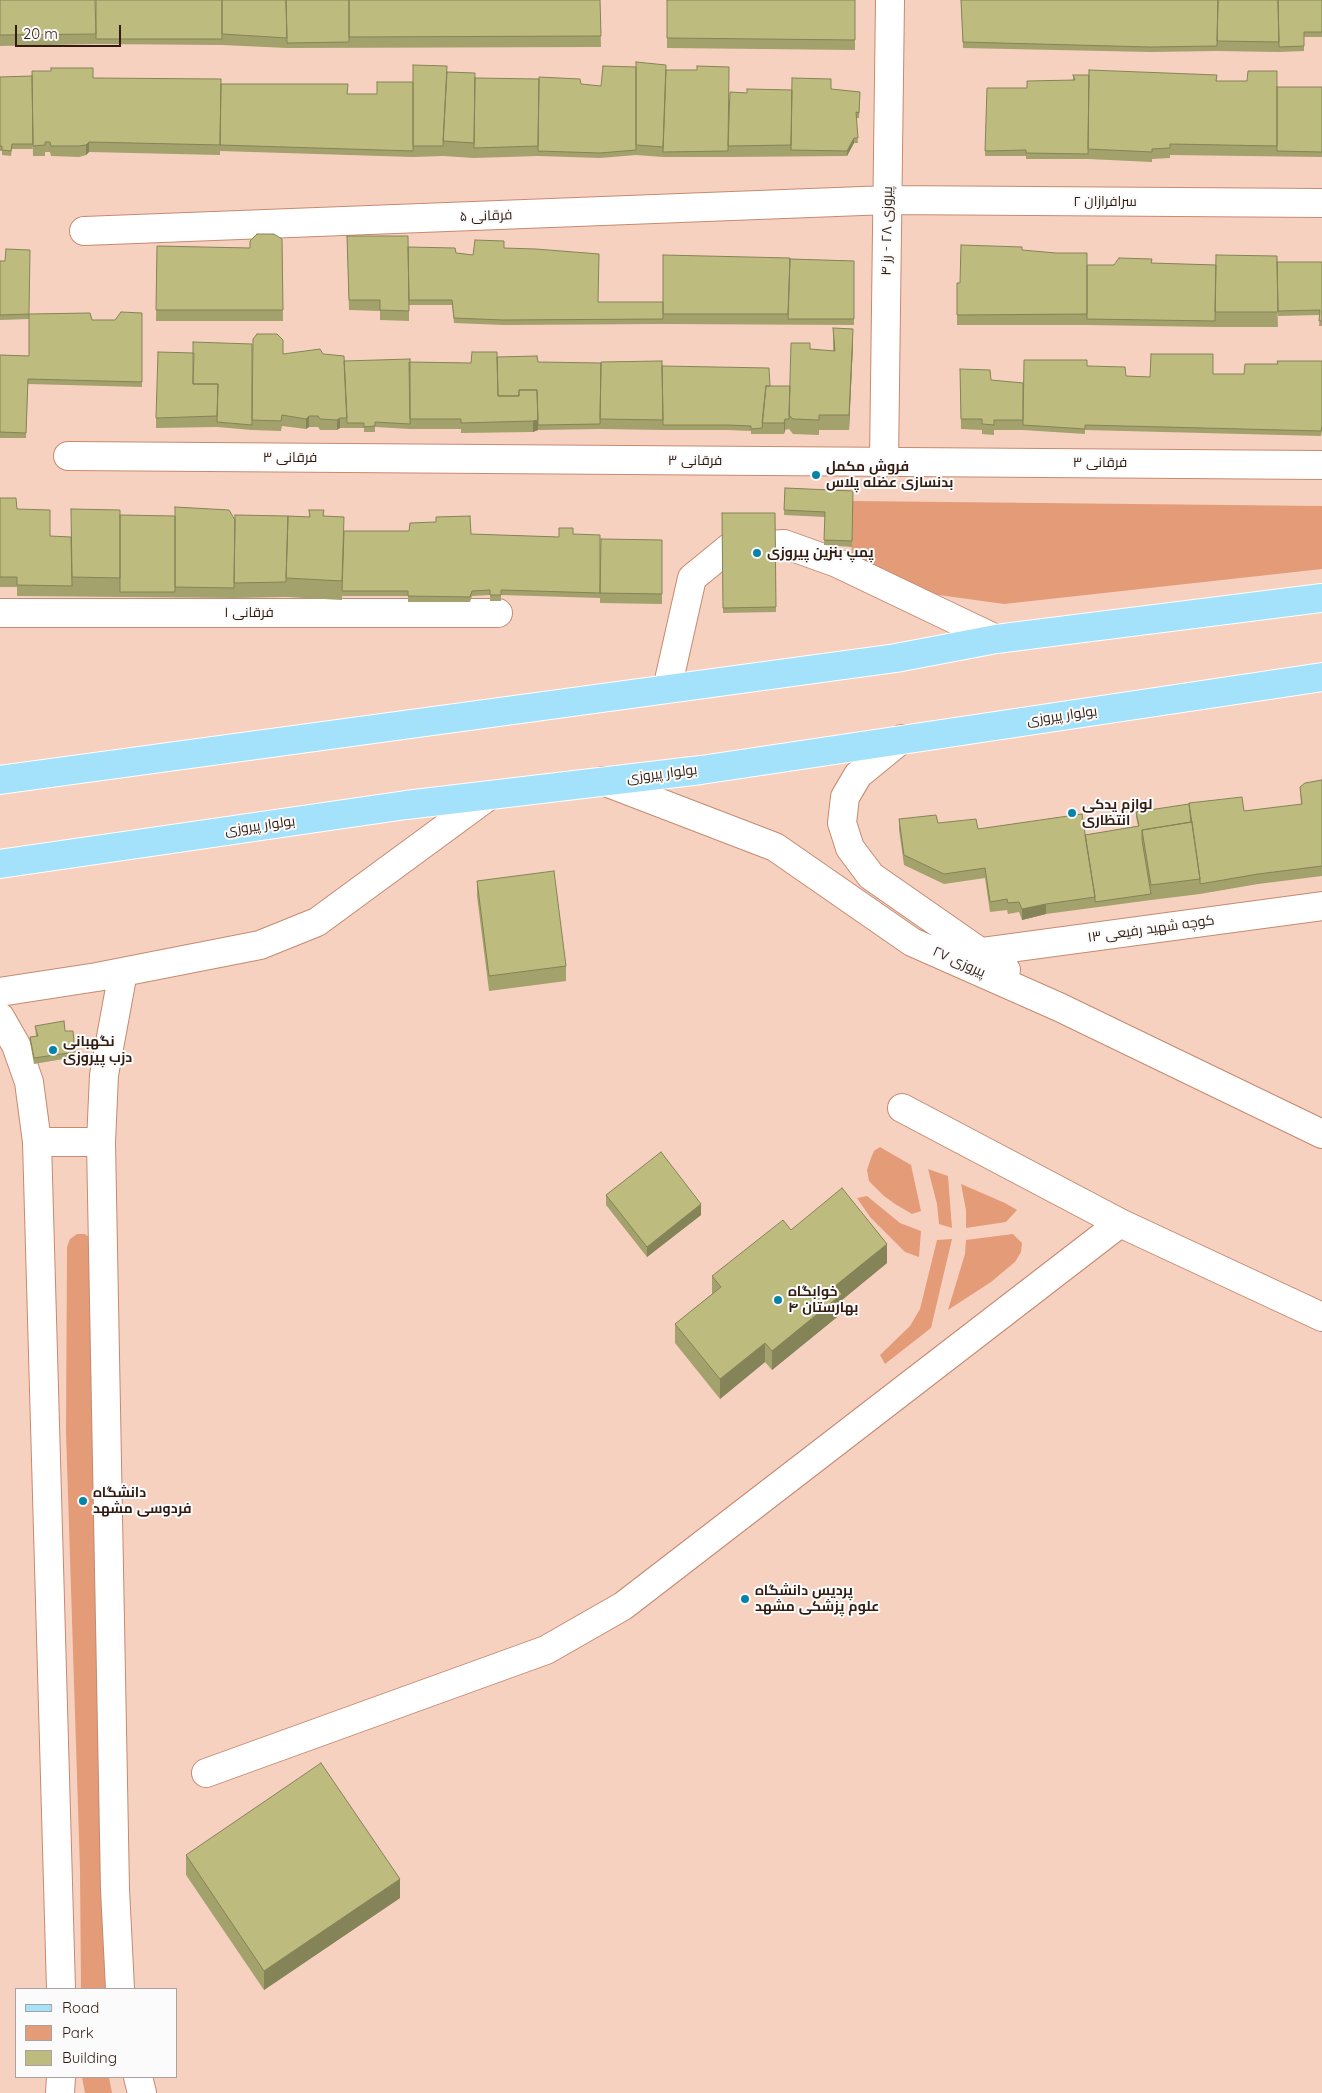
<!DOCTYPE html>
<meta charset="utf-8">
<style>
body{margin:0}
#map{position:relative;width:1322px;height:2093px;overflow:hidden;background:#f7d1c0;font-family:Quicksand,sans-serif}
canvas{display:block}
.legend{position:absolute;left:15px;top:1988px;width:162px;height:90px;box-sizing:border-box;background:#fbfbfb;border:1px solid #aba29d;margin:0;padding:6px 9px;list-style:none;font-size:15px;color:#321c11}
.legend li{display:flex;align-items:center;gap:10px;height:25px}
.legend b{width:25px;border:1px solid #aba29d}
.scale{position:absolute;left:15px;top:25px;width:106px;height:22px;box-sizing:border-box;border:2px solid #321c11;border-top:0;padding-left:6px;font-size:15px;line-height:18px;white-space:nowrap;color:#321c11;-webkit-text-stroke:4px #fbfbfb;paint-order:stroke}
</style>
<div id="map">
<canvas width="1322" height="2093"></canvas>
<ul class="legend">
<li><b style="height:6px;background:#a3e2fa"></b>Road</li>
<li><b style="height:14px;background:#e49b78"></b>Park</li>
<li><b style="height:14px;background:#bebb7e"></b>Building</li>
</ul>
<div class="scale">20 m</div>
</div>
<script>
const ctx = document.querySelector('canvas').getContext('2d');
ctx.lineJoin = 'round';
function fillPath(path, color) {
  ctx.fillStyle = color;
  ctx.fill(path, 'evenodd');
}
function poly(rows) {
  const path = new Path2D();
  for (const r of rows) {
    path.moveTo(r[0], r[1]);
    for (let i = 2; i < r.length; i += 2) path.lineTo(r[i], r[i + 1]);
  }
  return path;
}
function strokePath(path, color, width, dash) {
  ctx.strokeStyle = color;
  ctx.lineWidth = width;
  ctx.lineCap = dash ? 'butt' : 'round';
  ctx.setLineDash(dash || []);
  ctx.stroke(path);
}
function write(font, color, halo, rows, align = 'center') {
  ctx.font = font + ' Quicksand,Cairo,sans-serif';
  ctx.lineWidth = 4;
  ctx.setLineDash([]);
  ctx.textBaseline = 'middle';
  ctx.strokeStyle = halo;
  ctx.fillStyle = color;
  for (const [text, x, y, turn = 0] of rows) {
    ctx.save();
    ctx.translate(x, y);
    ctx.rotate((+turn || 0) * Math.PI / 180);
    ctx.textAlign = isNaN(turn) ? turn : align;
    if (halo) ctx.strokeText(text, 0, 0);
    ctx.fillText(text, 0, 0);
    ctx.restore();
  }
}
const green = poly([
 [851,501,1322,506,1322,569,1004,604,852,583],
 [880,1147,911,1165,921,1211,912,1214,895,1204,884,1196,869,1181,867,1170,871,1158,874,1151],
 [928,1169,948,1176,952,1228,939,1224,937,1204],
 [961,1184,1005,1203,1017,1210,1006,1222,966,1228,966,1210],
 [867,1196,900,1223,921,1231,919,1257,905,1252,870,1217,857,1198],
 [77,1234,85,1234,91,1239,94,1246,92,1432,106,1869,107,1989,81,1989,80,1870,66,1433,67,1247,70,1239],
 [1013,1234,1022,1243,1021,1252,1015,1262,991,1282,948,1310,965,1254,966,1240],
 [952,1239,931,1328,885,1364,880,1355,910,1326,920,1309,937,1240],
 [82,2077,109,2077,112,2093,85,2093]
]);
const minor = poly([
 [84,231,888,200,1322,203],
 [68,456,1322,465],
 [884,462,890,0],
 [0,613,498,613],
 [667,689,692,578,730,547,784,544,837,563,996,639],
 [902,739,858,775,845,797,842,823,850,848,871,876,1006,970],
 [603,781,775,847,912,942,1059,1007,1322,1134],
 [981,952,1322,906],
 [0,992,97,977,260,945,317,922,490,795],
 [0,1017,16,1045,29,1082,37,1142,61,1989],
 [902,1108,1120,1223],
 [37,1142,101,1142],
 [206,1773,546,1650,623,1606,1120,1223,1322,1317],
 [120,1989,115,1889,101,1142,104,1075,123,972],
 [138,2077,142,2093],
 [60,2093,61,2077]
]);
const major = poly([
 [0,780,896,658,996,639,1322,598],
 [0,864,406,805,701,770,1322,677]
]);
const wall = poly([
 [0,0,96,34,600,0,601,47,287,48,222,45,96,44,0,46],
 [667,0,855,0,855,50,667,48],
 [961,0,1322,0,1322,37,1304,37,1304,51,1279,52,1217,51,1150,52,963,48],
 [413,65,447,75,475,78,581,84,601,86,666,70,728,133,747,93,792,90,831,89,860,92,859,118,856,118,858,143,854,143,847,156,728,157,728,156,728,157,663,157,636,155,600,158,538,156,474,158,443,156,413,157,220,151,220,155,89,152,86,155,79,157,51,156,50,152,45,152,45,156,33,156,32,119,33,149,12,149,11,156,2,155,2,151,0,151,0,77,93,78,221,84,348,94,377,94,413,82],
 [1073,75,1217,81,1277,87,1322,87,1322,157,1170,155,1170,158,1152,159,1152,162,1088,159,1026,159,1026,156,985,156,987,88,1027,88,1073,80],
 [347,236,408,247,473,255,504,248,599,302,663,302,790,259,854,261,854,325,663,324,503,325,454,323,452,305,409,305,409,321,380,320,380,311,349,310],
 [282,239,283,321,156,321,157,246,250,248],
 [1022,250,1087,308,1114,265,1152,263,1216,265,1277,262,1322,262,1322,326,1319,326,1320,315,1278,316,1277,296,1278,327,1215,327,1087,325,957,325,957,283,960,283],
 [0,261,29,314,92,320,115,320,142,313,142,387,28,384,26,438,0,438,0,355,29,356,29,319,0,320],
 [833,328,853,344,849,430,819,430,819,435,793,434,789,429,785,430,784,434,751,434,751,431,728,430,663,430,600,429,538,430,533,432,461,433,461,429,410,429,375,427,375,432,364,432,364,428,340,428,337,430,320,430,318,427,309,427,306,429,282,426,281,431,252,430,217,427,156,428,156,418,283,354,323,354,344,361,471,363,497,357,538,362,662,366,770,386,790,386,810,349,833,351],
 [1277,361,1322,361,1322,431,1321,436,1085,430,1085,434,1023,430,994,430,994,435,982,434,982,430,961,429,960,369,991,380,1023,383,1023,425,1087,366,1126,376,1150,377,1213,374,1244,374,1277,364],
 [785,488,853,491,852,547,824,545,825,517,784,515],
 [0,498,17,509,50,536,71,537,120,515,235,520,288,516,309,517,309,510,324,516,344,532,471,534,559,537,573,534,600,573,662,540,662,604,600,603,600,598,501,595,501,601,490,601,490,595,472,596,470,602,408,602,408,596,342,596,343,552,342,600,286,597,234,598,17,596,17,587,0,587],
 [722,513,775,513,776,612,723,613],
 [1322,780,1322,876,1258,884,1200,894,1151,900,1046,914,1022,920,1019,912,1008,914,1007,910,990,912,985,878,944,884,904,865,899,830,899,819,938,823,978,829,1085,835,1138,826,1136,817,1136,812,1244,811,1301,805,1300,787],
 [477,881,566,966,566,981,489,991,477,896],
 [35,1026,65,1031,75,1052,75,1057,34,1064,30,1042,30,1037,36,1036],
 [606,1195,701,1215,647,1257,606,1205],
 [791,1230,887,1263,842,1300,842,1313,772,1370,765,1362,720,1399,675,1343,675,1324,712,1294,712,1276],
 [186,1855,400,1898,264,1990,186,1875]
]);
const shadedWall = poly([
 [854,138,854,143,847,156,847,151],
 [89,142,89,152,86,155,86,145],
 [853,329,853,344,849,430,849,415],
 [309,416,309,427,306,429,306,419],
 [340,418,340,428,337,430,337,420],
 [785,419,785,430,784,434,784,423],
 [538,420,538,430,533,432,533,421],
 [1046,904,1046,914,1022,920,1022,909],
 [701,1204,701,1215,647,1257,647,1247],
 [887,1244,887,1263,842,1300,842,1313,772,1370,772,1351,835,1286],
 [765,1343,765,1362,720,1399,720,1379],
 [400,1879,400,1898,264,1990,264,1971]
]);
const building = poly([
 [0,0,95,0,96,34,0,35,0,0],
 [96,0,222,0,222,39,96,39,96,0],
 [222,0,286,0,287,38,222,34,222,0],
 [286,0,349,0,349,42,287,43,286,0],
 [349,0,600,0,601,36,349,37,349,0],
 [667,0,855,0,855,40,667,38,667,0],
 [961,0,1218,0,1217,46,1150,47,963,42,961,0],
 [1218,0,1278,0,1279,42,1217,41,1218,0],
 [1278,0,1322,0,1322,32,1304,32,1304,46,1279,47,1278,0],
 [636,62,666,65,663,147,636,145,636,62],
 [413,65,447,66,443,146,413,146,413,65],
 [603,66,636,67,636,150,600,153,538,151,539,77,580,79,581,84,601,86,603,66],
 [697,66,729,67,728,151,663,152,666,70,697,70,697,66],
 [51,68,93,68,93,78,221,79,220,145,89,142,86,145,79,146,51,146,50,142,45,142,45,145,33,146,32,71,51,71,51,68],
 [1089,70,1217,75,1216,81,1247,81,1248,71,1277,71,1277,146,1170,144,1170,148,1152,149,1152,152,1088,149,1089,70],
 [447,72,475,73,474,143,443,141,447,72],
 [1073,75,1089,75,1088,154,1026,153,1026,150,985,151,987,88,1027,88,1027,81,1075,80,1073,75],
 [32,76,33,144,12,144,11,151,2,150,2,146,0,146,0,77,32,76],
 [475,78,539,79,538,146,474,148,475,78],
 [792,78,831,79,831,89,860,92,859,113,856,112,858,138,854,138,847,151,791,150,792,78],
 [377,82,413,82,413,151,220,145,221,84,348,84,347,94,377,94,377,82],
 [1277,87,1322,87,1322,152,1277,151,1277,87],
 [747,89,792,90,791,145,728,146,730,92,747,93,747,89],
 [257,234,274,234,282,239,283,310,156,310,157,246,250,248,250,241,257,234],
 [347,236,408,236,409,311,380,310,380,300,349,300,347,236],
 [475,240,504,241,504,248,536,249,599,254,598,302,663,302,663,319,503,320,454,318,452,300,409,300,408,247,455,248,456,253,473,255,475,240],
 [961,245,1022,247,1022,250,1056,253,1087,253,1087,314,957,315,957,283,960,283,961,245],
 [6,249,30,250,29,314,0,315,0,261,5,261,6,249],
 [663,255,790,258,788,314,663,314,663,255],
 [1216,255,1277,256,1278,312,1215,312,1216,255],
 [1119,258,1152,259,1151,263,1216,265,1215,321,1087,319,1087,265,1114,265,1119,258],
 [790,259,854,261,854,319,788,319,790,259],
 [1277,262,1322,262,1322,321,1319,321,1320,310,1278,311,1277,262],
 [121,312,142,313,142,382,28,379,26,433,0,432,0,355,29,356,29,314,90,313,92,320,115,320,121,312],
 [833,328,853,329,849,415,819,415,819,420,793,419,789,415,791,343,810,343,810,349,835,351,833,328],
 [257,334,277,334,283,340,283,354,320,349,323,354,344,356,347,418,340,418,337,420,320,419,318,416,309,416,306,419,282,415,281,421,252,420,253,339,257,334],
 [193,342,252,344,252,425,217,422,218,384,193,384,193,342],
 [158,352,194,353,193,384,218,384,217,416,156,418,158,352],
 [472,352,497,352,498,396,519,396,519,390,537,390,538,420,533,421,461,423,461,419,410,419,409,362,471,363,472,352],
 [1151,354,1213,354,1213,374,1244,374,1245,364,1278,364,1277,361,1322,361,1322,426,1321,431,1085,425,1085,429,1023,425,1024,360,1087,360,1087,366,1125,367,1126,376,1150,377,1151,354],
 [537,356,538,362,601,363,600,424,538,425,537,390,519,390,519,396,498,396,497,357,537,356],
 [410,359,410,424,375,422,375,426,364,427,364,423,347,423,344,361,410,359],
 [662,361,663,420,600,419,601,362,662,361],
 [662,366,769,368,770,386,766,386,762,428,751,429,751,426,728,425,663,425,662,366],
 [960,369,990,370,991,380,1023,383,1023,420,994,420,994,425,982,424,982,419,961,419,960,369],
 [766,386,790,386,789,419,785,419,784,423,762,423,766,386],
 [785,488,853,491,852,541,824,540,825,512,784,510,785,488],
 [0,498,16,498,17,509,50,510,50,536,71,537,72,586,17,585,17,577,0,577,0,498],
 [175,507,229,510,235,520,234,588,175,587,175,507],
 [71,509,120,510,120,578,72,577,71,509],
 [309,510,324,510,323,516,344,517,342,581,286,578,288,516,310,517,309,510],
 [722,513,775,513,776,607,723,608,722,513],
 [120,515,175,516,175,592,120,592,120,515],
 [235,515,288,516,286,582,234,583,235,515],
 [470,516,471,534,559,537,559,528,573,528,573,534,600,535,600,593,501,590,501,595,490,595,490,590,472,591,470,597,408,596,408,591,342,591,344,531,409,531,410,523,436,522,436,517,470,516],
 [601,539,662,540,662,594,600,593,601,539],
 [1322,780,1322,866,1258,874,1200,884,1200,879,1189,803,1242,797,1244,811,1302,804,1300,787,1305,783,1322,780],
 [1189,804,1191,822,1142,830,1142,840,1151,894,1095,902,1095,897,1085,835,1139,826,1136,812,1189,804],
 [1082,814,1095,897,1046,904,1022,909,1019,902,1008,903,1007,899,990,902,985,868,944,874,904,855,899,819,936,815,938,823,976,819,978,829,1082,814],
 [1192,822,1200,879,1151,885,1142,830,1192,822],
 [554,871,566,966,489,976,477,881,554,871],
 [64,1021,65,1031,73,1031,75,1052,34,1058,30,1037,38,1036,35,1026,64,1021],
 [661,1152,701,1204,647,1247,606,1195,661,1152],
 [842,1188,887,1244,835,1286,842,1294,772,1351,765,1343,720,1379,675,1324,721,1287,712,1276,783,1220,791,1230,842,1188],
 [321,1763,400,1879,264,1971,186,1855,321,1763]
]);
const markers = [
 [816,475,5,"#0684a8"],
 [757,553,5,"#0684a8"],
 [1072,813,5,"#0684a8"],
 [53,1050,5,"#0684a8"],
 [778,1300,5,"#0684a8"],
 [83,1501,5,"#0684a8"],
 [745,1599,5,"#0684a8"]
];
const streetNames = [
 ["سرافرازان ۲",1105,202],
 ["فرقانی ۵",486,216,-2],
 ["پیروزی ۲۸ - رز ۴",887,231,-89],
 ["فرقانی ۳",290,458],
 ["فرقانی ۳",695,461],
 ["فرقانی ۳",1100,463],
 ["فرقانی ۱",249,613],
 ["بولوار پیروزی",1062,716,-8],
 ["بولوار پیروزی",662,774,-7],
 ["بولوار پیروزی",260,826,-8],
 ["کوچه شهید رفیعی ۱۳",1151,929,-8],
 ["پیروزی ۲۷",959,962,24]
];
const poiNames = [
 ["فروش مکمل",826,467],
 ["بدنسازی عضله پلاس",826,483],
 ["پمپ بنزین پیروزی",767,553],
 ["لوازم یدکی",1082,805],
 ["انتظاری",1082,821],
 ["نگهبانی",63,1042],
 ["دزب پیروزی",63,1058],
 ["خوابگاه",788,1292],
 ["بهارستان ۴",788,1308],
 ["دانشگاه",93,1493],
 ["فردوسی مشهد",93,1509],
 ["پردیس دانشگاه",755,1591],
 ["علوم پزشکی مشهد",755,1607]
];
fillPath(green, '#e49b78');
strokePath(minor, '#c58a6f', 30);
strokePath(major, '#fff', 30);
strokePath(minor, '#fff', 28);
strokePath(major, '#a3e2fa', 28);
fillPath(wall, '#a3a16c');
fillPath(shadedWall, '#858358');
fillPath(building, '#bebb7e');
strokePath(building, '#858358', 1);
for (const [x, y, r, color] of markers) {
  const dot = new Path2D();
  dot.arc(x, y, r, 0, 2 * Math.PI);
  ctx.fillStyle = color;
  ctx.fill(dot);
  strokePath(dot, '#fbfbfb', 2);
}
write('14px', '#321c11', '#fbfbfb', streetNames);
write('bold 14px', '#321c11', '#fbfbfb', poiNames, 'left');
</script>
